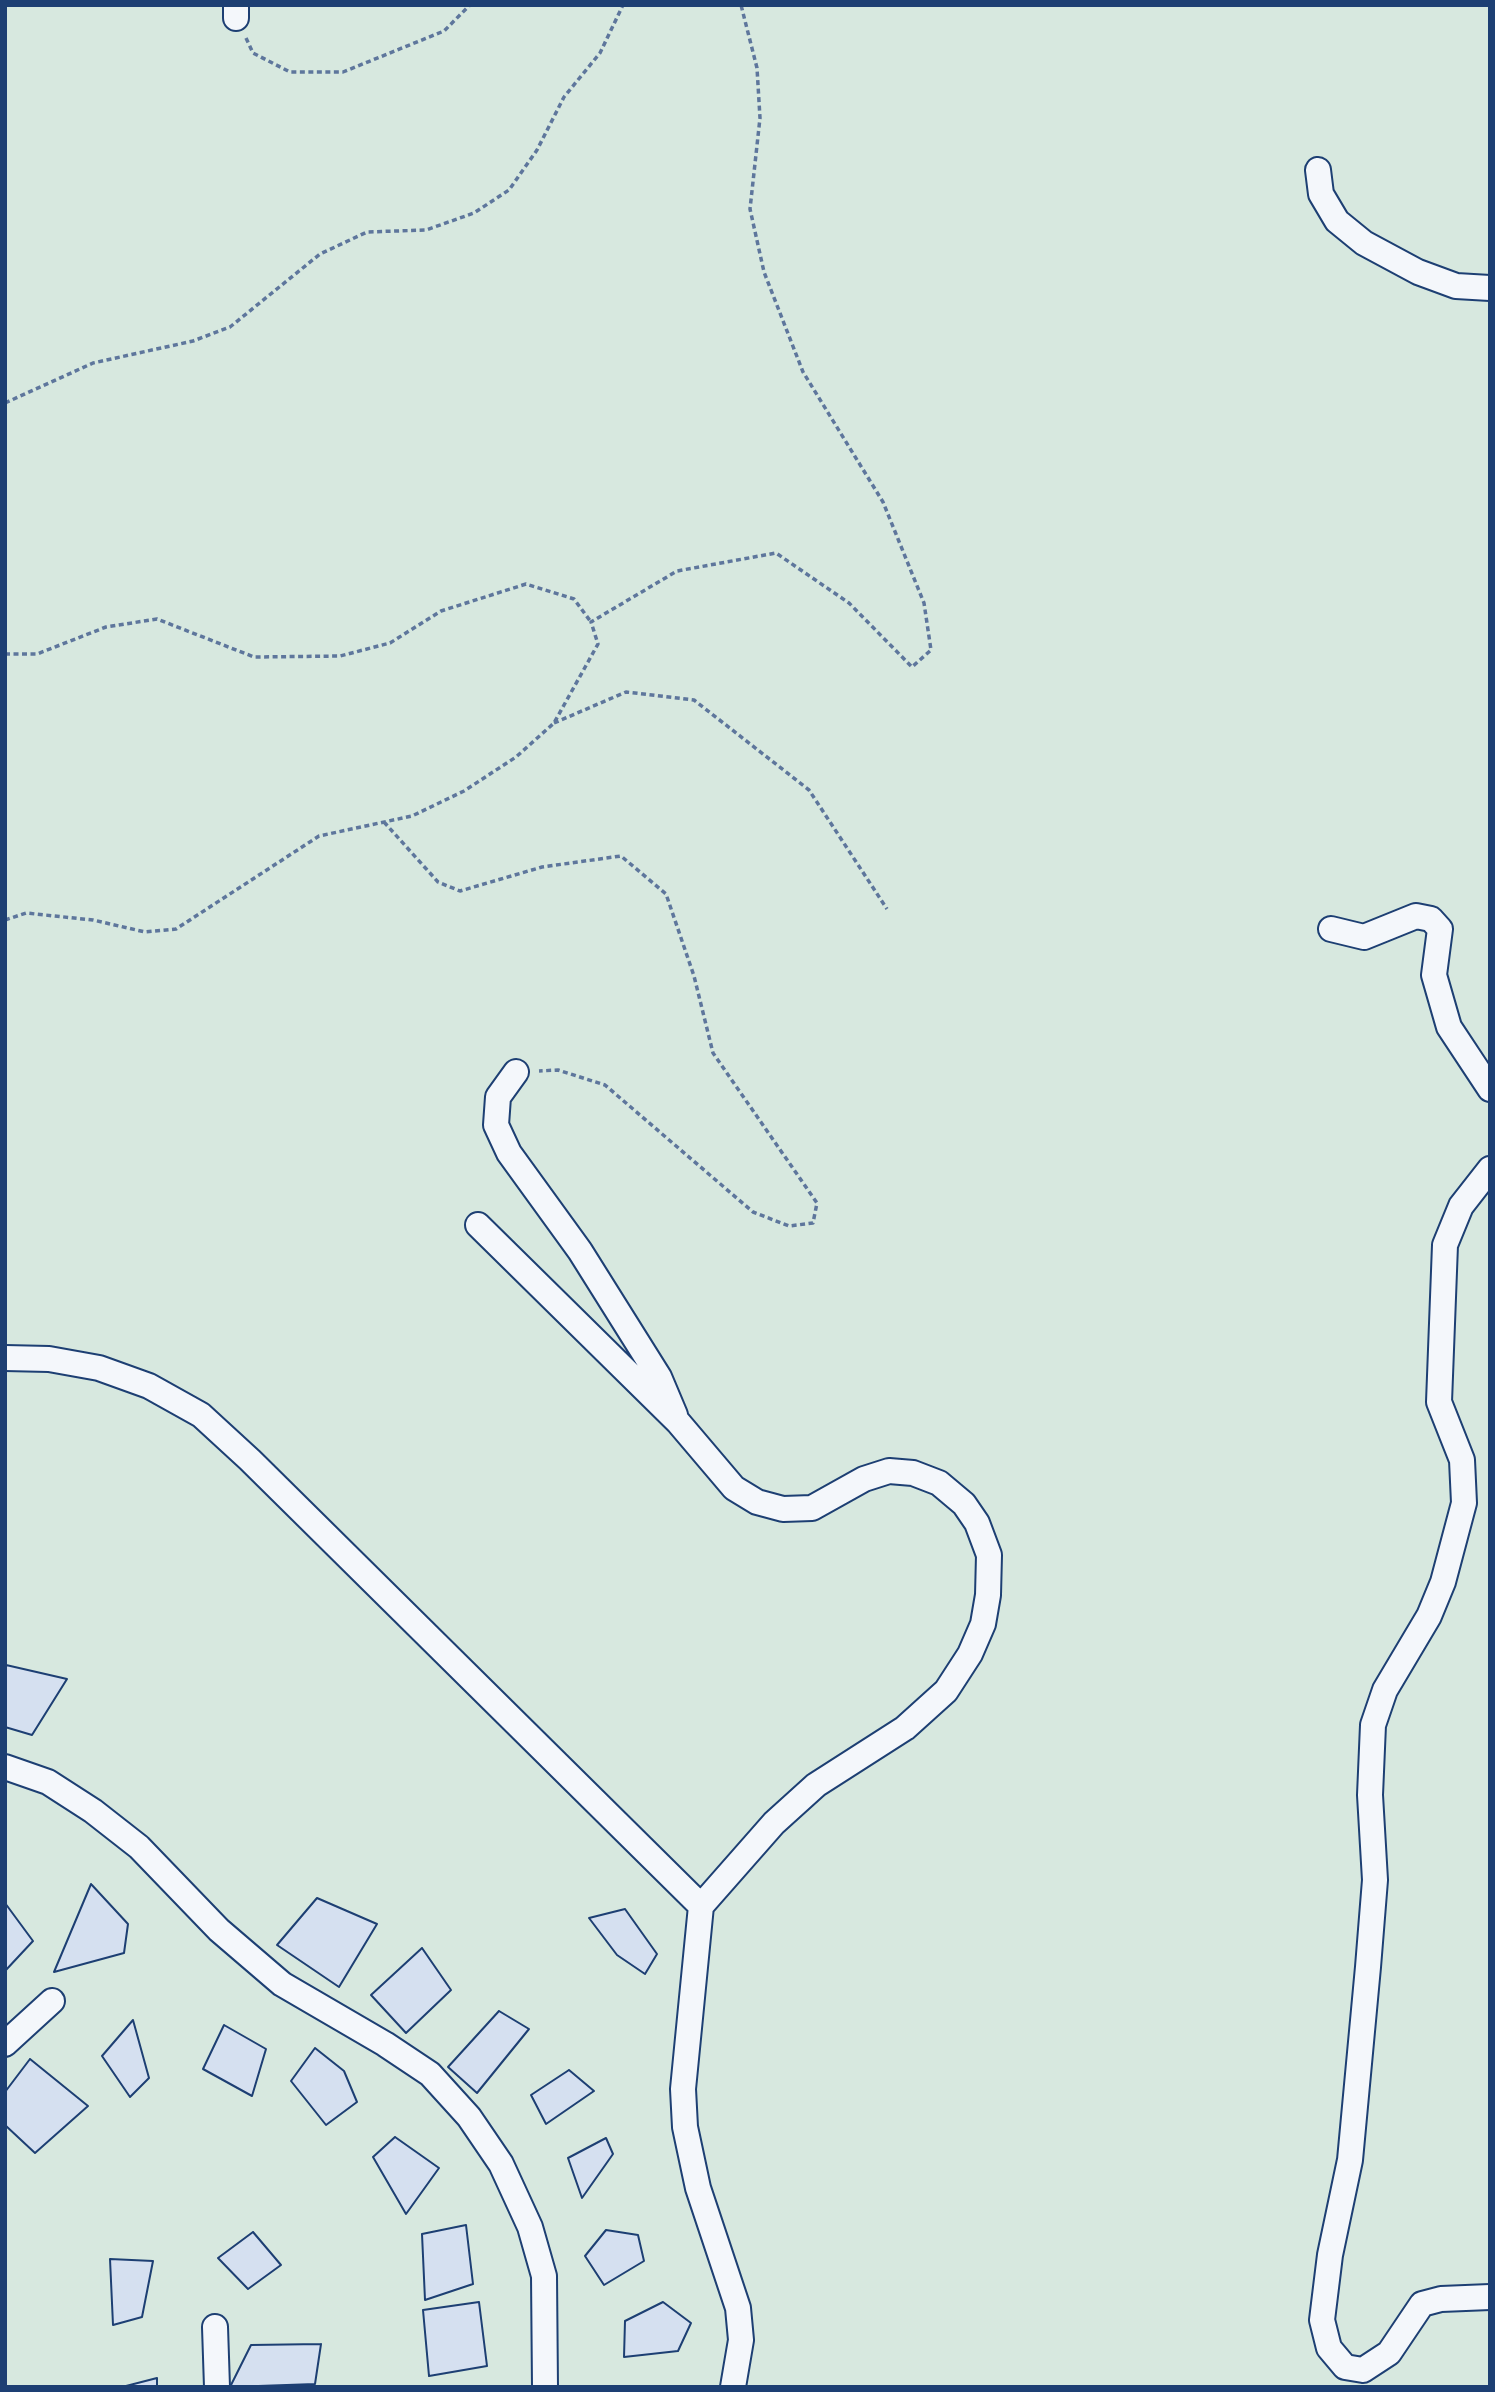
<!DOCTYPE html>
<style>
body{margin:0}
#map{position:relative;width:1495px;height:2392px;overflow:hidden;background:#f4f7fb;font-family:Roboto,sans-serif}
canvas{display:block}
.frame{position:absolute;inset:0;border:7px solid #1d3f73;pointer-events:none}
</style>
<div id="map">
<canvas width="1495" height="2392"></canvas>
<div class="frame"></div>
</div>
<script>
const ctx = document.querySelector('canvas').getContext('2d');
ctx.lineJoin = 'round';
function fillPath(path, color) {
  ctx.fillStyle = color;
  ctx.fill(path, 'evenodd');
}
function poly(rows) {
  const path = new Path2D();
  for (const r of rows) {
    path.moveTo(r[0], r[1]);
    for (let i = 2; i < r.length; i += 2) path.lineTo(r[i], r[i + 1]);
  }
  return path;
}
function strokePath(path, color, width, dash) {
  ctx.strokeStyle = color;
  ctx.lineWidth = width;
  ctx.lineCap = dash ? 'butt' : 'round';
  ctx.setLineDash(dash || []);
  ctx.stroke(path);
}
const green = poly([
 [5,5,1490,5,1490,2387,5,2387,5,5]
]);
const building = poly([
 [6,1665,67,1679,32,1735,5,1727,6,1665],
 [91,1884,128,1924,124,1953,54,1972,91,1884],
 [317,1898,377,1924,339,1987,277,1945,317,1898],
 [5,1903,33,1941,5,1971,5,1903],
 [625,1909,657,1954,645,1974,617,1955,589,1918,625,1909],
 [422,1948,451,1990,406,2033,371,1995,422,1948],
 [499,2011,529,2029,477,2093,448,2067,499,2011],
 [133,2020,149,2078,130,2097,102,2056,133,2020],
 [224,2025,266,2049,252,2096,203,2069,224,2025],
 [315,2048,344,2071,357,2102,326,2125,291,2081,315,2048],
 [30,2059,88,2106,35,2153,5,2125,5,2092,30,2059],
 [569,2070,594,2091,546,2124,531,2095,569,2070],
 [395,2137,439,2168,406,2214,373,2157,395,2137],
 [606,2138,613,2154,582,2198,568,2158,606,2138],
 [466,2225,473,2284,425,2300,422,2234,466,2225],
 [606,2230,638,2235,644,2261,604,2285,585,2256,606,2230],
 [253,2232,281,2265,248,2289,218,2258,253,2232],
 [110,2259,153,2261,142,2317,113,2325,110,2259],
 [479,2302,487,2366,429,2376,423,2310,479,2302],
 [663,2302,691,2323,678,2351,624,2357,625,2321,663,2302],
 [321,2344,315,2384,230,2387,251,2345,321,2344],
 [157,2378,157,2387,126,2387,126,2386,157,2378]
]);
const path = poly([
 [246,38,253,53,290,72,343,72,444,31,470,5],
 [5,403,93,363,193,341,230,327,320,254,367,232,426,230,474,213,509,190,537,150,564,97,600,53,623,5],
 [5,654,37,654,106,627,157,619,254,657,340,656,390,643,441,611,526,584,574,599,591,622],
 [554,723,626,692,694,700,809,790,887,909],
 [384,822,438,882,460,891,542,867,621,856,666,894,694,976,713,1053,817,1203,813,1223,789,1226,753,1212,605,1085,558,1070,539,1071],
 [5,920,26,913,93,920,145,932,176,929,319,836,412,816,464,791,516,757,554,723,598,644,591,622,677,571,776,553,849,603,912,667,931,650,924,603,883,502,803,372,764,272,750,209,760,118,757,68,741,5]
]);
const minor = poly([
 [236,18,236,5],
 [1318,170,1321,194,1337,221,1364,243,1418,272,1456,286,1490,288],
 [1331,929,1364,937,1416,916,1431,919,1440,929,1434,975,1449,1027,1490,1089],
 [516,1072,498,1097,496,1125,509,1153,580,1251,659,1377,675,1415],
 [1490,1169,1461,1206,1445,1245,1439,1402,1462,1460,1464,1503,1443,1582,1429,1616,1385,1690,1373,1725,1370,1795,1375,1880,1368,1967,1350,2160,1330,2255,1322,2320,1329,2348,1345,2367,1363,2370,1389,2353,1422,2304,1441,2299,1490,2297],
 [478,1225,678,1422,734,1488,757,1502,783,1509,812,1508,864,1479,889,1471,913,1473,939,1483,964,1504,977,1523,989,1555,988,1595,983,1624,970,1654,946,1691,905,1728,816,1785,774,1823,701,1906,683,2089,685,2127,698,2188,738,2308,741,2340,733,2387],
 [5,1358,49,1359,99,1368,149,1386,201,1415,250,1460,701,1906],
 [5,1767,48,1782,93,1811,139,1847,219,1930,282,1984,385,2044,430,2074,469,2117,501,2164,530,2227,544,2276,545,2387],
 [5,2044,52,2001],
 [215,2327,217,2387]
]);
fillPath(green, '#d7e8df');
strokePath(green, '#687fa3', 2);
fillPath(building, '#d5e0f0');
strokePath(building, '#1d3f73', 2);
strokePath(minor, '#1d3f73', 28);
strokePath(path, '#5e769c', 3.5, [5, 3.5]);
strokePath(minor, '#f4f7fb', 24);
</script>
